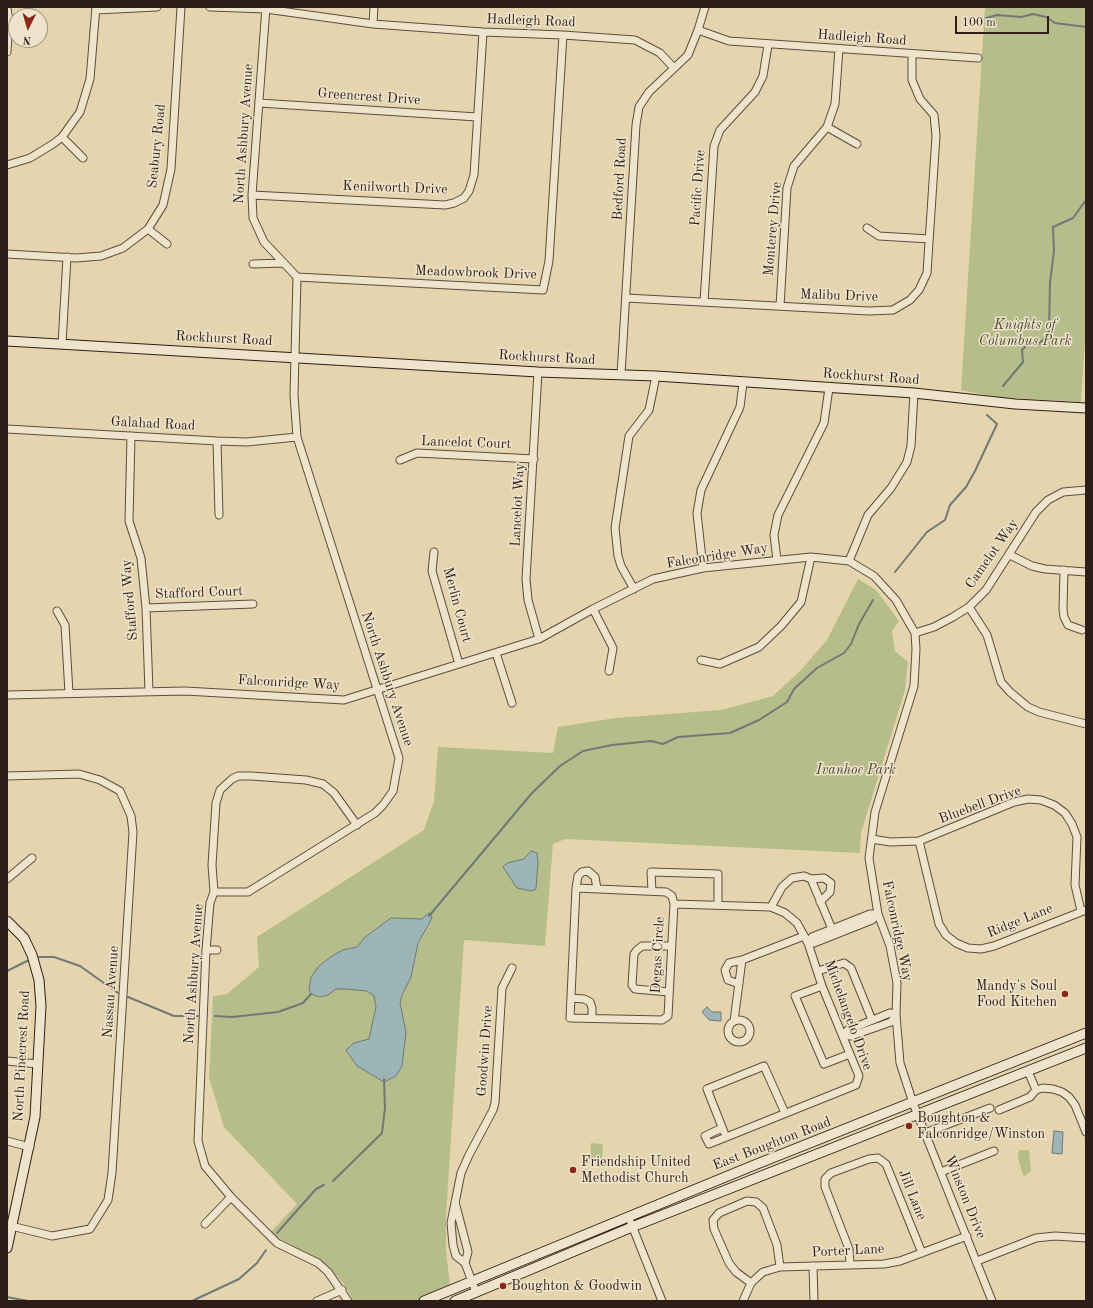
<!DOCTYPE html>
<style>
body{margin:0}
#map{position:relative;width:1093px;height:1308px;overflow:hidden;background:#e5d5af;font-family:"Old Standard TT",serif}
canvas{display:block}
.frame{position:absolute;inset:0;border:8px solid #2f1e17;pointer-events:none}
.north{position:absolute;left:8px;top:8px;width:40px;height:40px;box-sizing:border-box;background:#eee4cb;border:1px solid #a29583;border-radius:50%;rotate:185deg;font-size:11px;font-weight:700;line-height:16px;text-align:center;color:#2f1e17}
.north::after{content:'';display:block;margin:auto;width:14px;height:18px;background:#8f2418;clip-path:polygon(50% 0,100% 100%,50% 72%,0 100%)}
.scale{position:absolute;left:955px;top:16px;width:94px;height:18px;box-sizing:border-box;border:2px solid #2f1e17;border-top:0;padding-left:5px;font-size:12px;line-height:14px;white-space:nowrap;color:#2f1e17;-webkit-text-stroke:3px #eee4cb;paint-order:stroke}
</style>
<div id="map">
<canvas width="1093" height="1308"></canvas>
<div class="frame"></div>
<div class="north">N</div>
<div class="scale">100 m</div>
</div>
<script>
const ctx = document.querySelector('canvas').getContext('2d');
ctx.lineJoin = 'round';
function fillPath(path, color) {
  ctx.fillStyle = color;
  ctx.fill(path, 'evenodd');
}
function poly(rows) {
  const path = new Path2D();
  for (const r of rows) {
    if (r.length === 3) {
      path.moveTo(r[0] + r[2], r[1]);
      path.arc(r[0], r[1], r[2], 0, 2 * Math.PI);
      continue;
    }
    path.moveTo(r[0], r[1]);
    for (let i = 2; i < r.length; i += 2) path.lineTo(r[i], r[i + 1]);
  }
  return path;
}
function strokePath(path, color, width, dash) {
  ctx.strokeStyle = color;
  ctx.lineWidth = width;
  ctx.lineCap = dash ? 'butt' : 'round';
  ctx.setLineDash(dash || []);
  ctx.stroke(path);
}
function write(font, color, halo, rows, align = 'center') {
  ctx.font = font + ' "Old Standard TT",serif';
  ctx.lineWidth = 3;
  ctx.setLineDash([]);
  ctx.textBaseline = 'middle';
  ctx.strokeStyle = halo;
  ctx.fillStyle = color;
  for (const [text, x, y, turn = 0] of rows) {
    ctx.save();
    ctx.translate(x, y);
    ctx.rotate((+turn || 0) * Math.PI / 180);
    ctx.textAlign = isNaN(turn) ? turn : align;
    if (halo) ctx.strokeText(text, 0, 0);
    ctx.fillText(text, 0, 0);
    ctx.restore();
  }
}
const green = poly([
 [985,7,1086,7,1086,326,1081,402,996,397,961,390],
 [858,579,876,590,899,621,892,631,895,651,908,662,905,690,861,833,860,853,565,839,553,844,545,946,464,940,446,1215,446,1249,450,1287,417,1301,354,1301,341,1280,321,1261,280,1239,271,1232,297,1204,224,1127,209,1078,213,996,227,994,259,967,257,937,424,830,434,801,438,747,553,753,558,727,616,718,721,710,773,696,801,670,827,640],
 [591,1143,603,1144,602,1159,590,1158],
 [1019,1150,1029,1150,1031,1171,1025,1176,1023,1175,1018,1158]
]);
const water = poly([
 [531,851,537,853,538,862,536,889,531,891,517,888,503,867,507,863,524,859,531,851],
 [429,913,432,916,431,920,418,943,411,977,402,995,400,1003,406,1032,402,1066,396,1076,384,1082,357,1066,346,1050,354,1043,369,1039,376,1007,374,996,367,991,347,989,336,989,328,995,320,997,311,994,309,989,311,977,319,966,332,956,343,950,357,947,364,938,391,918,422,919,429,913],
 [707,1007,712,1012,721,1012,721,1021,709,1020,702,1012,707,1007],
 [1054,1131,1063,1132,1062,1154,1052,1153,1054,1131]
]);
const stream = poly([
 [986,18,997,15,1021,17,1033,14,1046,17,1055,23,1086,27],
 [1003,386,1023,362,1022,350,1028,344,1038,344,1047,337,1049,330,1050,283,1054,251,1053,227,1073,218,1086,200],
 [895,572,927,532,945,520,950,505,966,487,975,471,997,424,987,415],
 [429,916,532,793,560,766,583,751,612,745,651,741,663,744,678,737,730,733,759,720,787,702,794,689,817,668,844,653,851,644,859,624,873,600],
 [39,957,54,957,80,966,118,993],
 [7,971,31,959],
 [128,997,174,1016,198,1016],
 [215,1016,232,1017,278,1012,303,1003,311,994],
 [333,1181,382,1133,385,1108,384,1079],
 [277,1233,316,1189,324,1185],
 [7,1297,28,1301],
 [192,1301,239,1279,257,1263,266,1250]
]);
const street = poly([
 [210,7,266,9,373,24,483,32,563,35,635,40,660,53,674,68],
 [266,7,252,195,253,218,264,242,297,277,294,395,297,437,399,758,393,791,383,805,375,813,248,892,214,892,210,903,206,950,198,1141,205,1166,231,1197,277,1243,318,1263,328,1272,348,1301],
 [7,9,9,20,7,52],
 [96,10,157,7],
 [373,24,374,7],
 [698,30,729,41,978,58],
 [259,103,477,117],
 [827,127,857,144],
 [62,137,83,158],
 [7,165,30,158,53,144,62,137,80,112,90,79,96,7],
 [252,195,445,205,454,203,464,198,469,191,474,175,483,32],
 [867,228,879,236,929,239],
 [148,229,167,244],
 [7,254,76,258,101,256,123,248,148,229,163,205,171,169,181,7],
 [253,264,284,263],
 [297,277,543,290,549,261,563,35],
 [626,298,869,311,893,310,910,300,919,290,927,273,936,136,934,115,920,99,912,80,912,54],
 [704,302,714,146,720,130,755,92,763,76,768,45],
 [780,306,787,188,794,166,827,127,835,104,839,49],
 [62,344,67,257],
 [538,372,526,579,528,600,539,639],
 [621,375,636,125,639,107,649,92,688,55,698,30,705,7],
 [7,429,217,441,247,442,297,437],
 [131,436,129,521,141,558,146,608,149,691],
 [217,441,219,515],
 [400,460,417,453,534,459],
 [434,552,432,571,459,664],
 [1010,555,1032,566,1045,569,1086,572],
 [777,560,774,535,778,515,824,423,829,388],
 [849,561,868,515,891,488,907,462,911,446,914,393],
 [703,568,697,513,701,490,740,407,743,383],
 [1064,570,1063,609,1064,617,1068,625,1082,630],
 [634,589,621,566,618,556,615,528,629,436,649,410,656,376],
 [969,607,987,635,1001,682,1010,692,1028,707,1039,712,1086,724],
 [146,608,253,604],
 [593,609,613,648,609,671],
 [57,611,65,625,69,693],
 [915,633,934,627,953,617,969,607,986,590,1036,512,1048,500,1063,492,1086,490],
 [496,653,512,703],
 [701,660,720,664,759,647,781,626,801,602,811,557],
 [7,695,185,691,344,700,539,639,593,609,653,579,703,568,811,557,849,561,874,576,896,600,915,633,916,649,914,686,875,812,869,858,878,914,890,946,897,983,896,1015,900,1063,913,1103,992,1301],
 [7,776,79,774,100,780,120,791,131,816,133,832,112,1173,108,1200,90,1229,52,1236,7,1225],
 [872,839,890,842,919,841,1014,802,1028,799,1041,800,1054,805,1065,813,1072,824,1077,837,1075,885,1081,911],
 [919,841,939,924,946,935,956,943,968,948,981,949,994,946,1086,910],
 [7,879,32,858],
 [811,879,824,878,831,883,830,892,820,902],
 [576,888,666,892,672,896,674,904,668,1016,662,1020,570,1018,576,888],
 [576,888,578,876,582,872,588,871,595,877,597,889],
 [652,891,651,872,718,874,718,905],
 [214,892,212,865,216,803,220,790,232,779,238,776,251,776,306,780,323,784,334,793,357,825],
 [674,904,771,907,785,913,797,923,808,943,822,986,859,1076,856,1085,709,1144,705,1136,722,1128],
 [771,907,782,887,792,878,804,876,811,879,832,929],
 [808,943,814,943,872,920,878,914],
 [808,943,812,937,870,914,878,914],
 [206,950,217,950],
 [818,971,844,963,851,968,872,1020],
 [739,984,728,980,725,970,729,963,742,960],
 [822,986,795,996,824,1064,850,1054],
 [669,992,635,989,632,985,634,954,637,950,642,946,671,946],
 [571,998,584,999,590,1002,592,1008,592,1018],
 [890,1013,896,1015,891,1022,851,1036,843,1035,848,1030,890,1013],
 [739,1031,11],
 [734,1021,742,960,804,936],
 [7,1061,38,1064],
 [1028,1071,1036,1090,1043,1088,1053,1089,1062,1092,1069,1097,1075,1105,1086,1132],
 [999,1110,1030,1097,1036,1090],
 [724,1132,707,1089,764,1066,785,1113],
 [925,1133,990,1108],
 [7,1141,30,1147],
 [941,1172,994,1151],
 [455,1202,468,1252,465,1263,456,1256,453,1245,451,1223,461,1173,469,1155,493,1110,495,1103,502,988,512,968],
 [631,1223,662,1301],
 [205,1224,231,1197],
 [977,1261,1036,1238,1055,1236,1086,1238],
 [465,1263,476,1292],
 [850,1264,849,1249,825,1187,825,1179,831,1173,869,1159,878,1158,886,1164,922,1253],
 [813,1266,814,1301],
 [751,1283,736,1272,729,1263,714,1229,713,1220,719,1213,747,1201,756,1202,763,1208,777,1245,780,1267],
 [317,1301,342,1290],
 [743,1301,751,1283,763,1272,780,1267,884,1264,900,1261,967,1236]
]);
const secondary = poly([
 [7,341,538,372,656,376,914,393,1015,404,1086,408],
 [7,921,24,938,32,955,39,980,41,1006,35,1117,7,1248],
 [424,1301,752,1166,1086,1033],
 [455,1301,632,1227,1086,1048]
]);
const markers = [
 [1065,994,4,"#8f2418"],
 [909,1126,4,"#8f2418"],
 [573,1170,4,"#8f2418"],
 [503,1286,4,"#8f2418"]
];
const streetNames = [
 ["Hadleigh Road",531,21,2],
 ["Hadleigh Road",862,38,4],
 ["Greencrest Drive",369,97,4],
 ["North Ashbury Avenue",244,134,-86],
 ["Seabury Road",157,146,-84],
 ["Bedford Road",620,179,-87],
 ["Kenilworth Drive",395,188,2],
 ["Pacific Drive",698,188,-86],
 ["Monterey Drive",773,229,-85],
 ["Meadowbrook Drive",476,273,2],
 ["Malibu Drive",839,296,2],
 ["Rockhurst Road",224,339,3],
 ["Rockhurst Road",547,358,3],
 ["Rockhurst Road",871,377,4],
 ["Galahad Road",153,424,3],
 ["Lancelot Court",466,443,2],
 ["Lancelot Way",518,505,-87],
 ["Camelot Way",992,554,-55],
 ["Falconridge Way",717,556,-9],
 ["Stafford Court",199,593,-2],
 ["Stafford Way",130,600,-95],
 ["Merlin Court",457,605,75],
 ["North Ashbury Avenue",387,679,72],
 ["Falconridge Way",289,683,3],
 ["Bluebell Drive",980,805,-20],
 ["Ridge Lane",1020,921,-22],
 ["Falconridge Way",897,931,78],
 ["Degas Circle",658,955,-87],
 ["North Ashbury Avenue",194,974,-86],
 ["Nassau Avenue",111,992,-86],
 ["Michelangelo Drive",848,1015,70],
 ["Goodwin Drive",485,1051,-86],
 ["North Pinecrest Road",22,1056,-87],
 ["East Boughton Road",772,1144,-21],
 ["Jill Lane",912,1195,68],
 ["Winston Drive",965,1197,68],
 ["Porter Lane",848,1251,-3]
];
const parkNames = [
 ["Knights of",1025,325],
 ["Columbus Park",1025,341],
 ["Ivanhoe Park",856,770]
];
const poiNames = [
 ["Mandy's Soul",1057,986,"right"],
 ["Food Kitchen",1057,1002,"right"],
 ["Boughton &",917,1118],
 ["Falconridge/Winston",917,1134],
 ["Friendship United",581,1162],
 ["Methodist Church",581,1178],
 ["Boughton & Goodwin",511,1286]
];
fillPath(green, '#b5bd8a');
fillPath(water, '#9cb5b7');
strokePath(water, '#707977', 1);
strokePath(stream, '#707977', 2);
strokePath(street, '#5c4c3d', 9);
strokePath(secondary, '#2f1e17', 11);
strokePath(street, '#eee4cb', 7);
strokePath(secondary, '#eee4cb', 9);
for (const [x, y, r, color] of markers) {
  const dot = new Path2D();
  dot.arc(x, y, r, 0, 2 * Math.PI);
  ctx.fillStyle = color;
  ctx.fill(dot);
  strokePath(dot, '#eee4cb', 1.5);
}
write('14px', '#2f1e17', '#eee4cb', streetNames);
write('italic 14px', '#504634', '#eee4cb', parkNames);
write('14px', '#2f1e17', '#eee4cb', poiNames, 'left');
</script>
